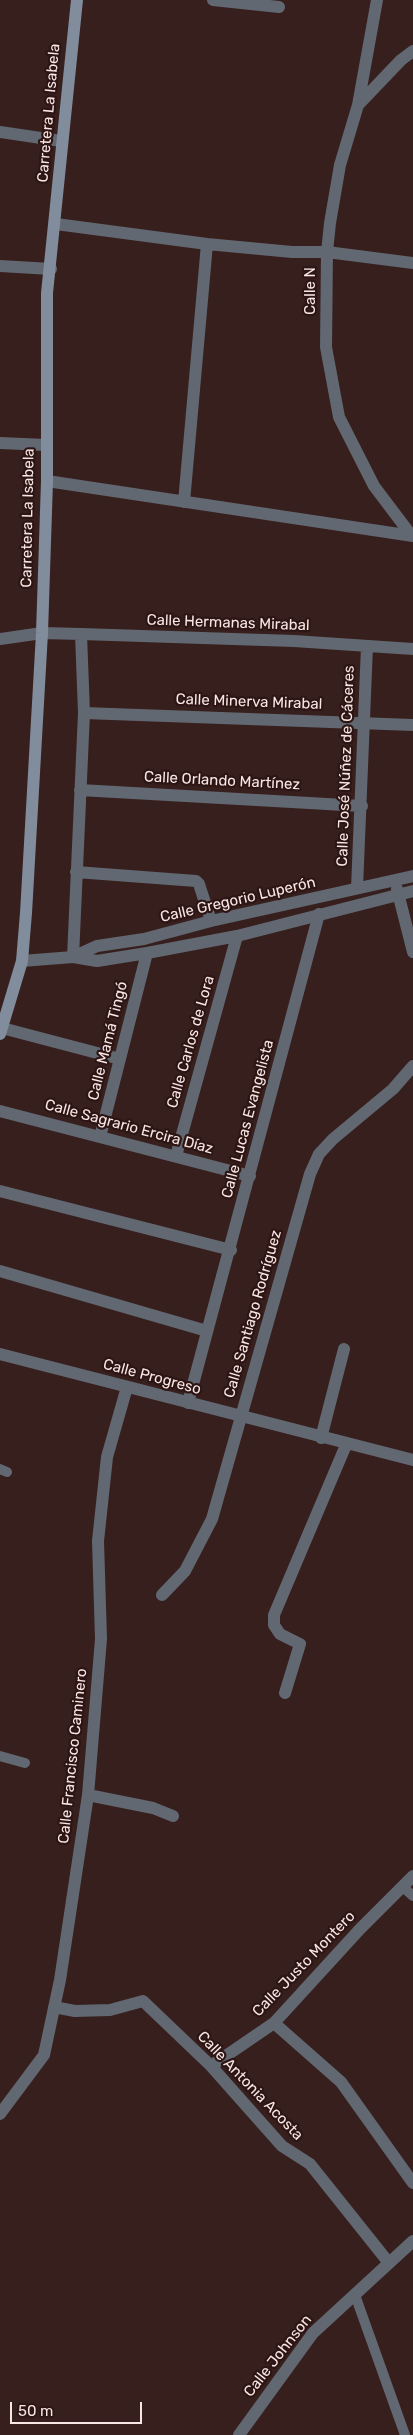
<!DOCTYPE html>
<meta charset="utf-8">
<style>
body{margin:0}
#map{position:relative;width:413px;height:2435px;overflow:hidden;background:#371f1d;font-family:Rubik,sans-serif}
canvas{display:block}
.scale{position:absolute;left:10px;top:2402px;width:132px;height:22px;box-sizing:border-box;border:2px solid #f8e6e4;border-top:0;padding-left:6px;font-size:15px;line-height:18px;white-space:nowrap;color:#f8e6e4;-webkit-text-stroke:4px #2d1514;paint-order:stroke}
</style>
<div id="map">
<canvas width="413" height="2435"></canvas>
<div class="scale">50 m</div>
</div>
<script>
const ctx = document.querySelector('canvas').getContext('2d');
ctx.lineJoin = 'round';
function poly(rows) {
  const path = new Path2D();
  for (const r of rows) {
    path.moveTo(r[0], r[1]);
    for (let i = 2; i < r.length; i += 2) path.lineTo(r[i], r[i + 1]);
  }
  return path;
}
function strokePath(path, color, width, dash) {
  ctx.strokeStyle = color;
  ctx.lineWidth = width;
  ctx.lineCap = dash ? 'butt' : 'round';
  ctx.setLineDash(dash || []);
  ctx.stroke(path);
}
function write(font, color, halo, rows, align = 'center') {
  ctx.font = font + ' Rubik,sans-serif';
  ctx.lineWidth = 4.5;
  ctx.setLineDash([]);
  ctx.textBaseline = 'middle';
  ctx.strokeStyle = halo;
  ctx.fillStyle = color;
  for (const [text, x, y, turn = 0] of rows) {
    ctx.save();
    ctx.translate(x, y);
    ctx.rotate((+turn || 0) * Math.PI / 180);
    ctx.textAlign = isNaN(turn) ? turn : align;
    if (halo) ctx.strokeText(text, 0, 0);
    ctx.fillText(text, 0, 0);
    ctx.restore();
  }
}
const lane = poly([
 [0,1469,7,1472],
 [0,1756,25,1763],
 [404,1888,413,1896],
 [355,2295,405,2435]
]);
const street = poly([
 [213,0,279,7],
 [358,105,377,0],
 [0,132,61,141],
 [56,224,207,244,292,252,327,252,413,263],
 [0,266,51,269],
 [0,443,46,445],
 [47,481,413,536],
 [184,502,207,244],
 [411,535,374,486,339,417,326,347,327,252,330,223,340,165,358,105,401,60,413,51],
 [0,639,42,633,81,634,294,641,413,649],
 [84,713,413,725],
 [80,790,362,806],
 [76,872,196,881,199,884,211,921],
 [357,888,367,646],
 [397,889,413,952],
 [73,957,97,946,144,939,211,921,413,876],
 [73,957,84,713,81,634],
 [22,961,73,957,97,961,147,953,237,936,413,891],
 [2,1028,120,1059],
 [0,1111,250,1176],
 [100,1137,147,953],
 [176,1156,237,936],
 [0,1191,231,1250],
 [0,1271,207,1331],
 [0,1354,413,1460],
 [188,1403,319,914],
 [321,1438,344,1349],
 [162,1595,185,1571,212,1519,310,1174,319,1154,333,1139,393,1089,413,1066],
 [285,1693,300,1644,280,1634,274,1625,274,1615,346,1445],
 [88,1795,153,1808,173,1816],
 [54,2007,75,2011,110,2010,143,2001,211,2066,282,2146,310,2164,389,2263],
 [274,2023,341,2082,413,2183],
 [211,2066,274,2023,360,1929,413,1876],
 [0,2114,44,2055,60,1980,88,1795,101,1639,98,1541,107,1457,127,1387],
 [239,2435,313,2333,413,2241]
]);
const secondary = poly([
 [0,1034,22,961,26,913,42,633,47,481,47,293,77,0]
]);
const streetNames = [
 ["Carretera La Isabela",49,113,-85],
 ["Calle N",311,291,-90],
 ["Carretera La Isabela",28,518,-89],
 ["Calle Hermanas Mirabal",228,623,2],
 ["Calle Minerva Mirabal",249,702,2],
 ["Calle José Núñez de Cáceres",346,766,-88],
 ["Calle Orlando Martínez",222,781,3],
 ["Calle Gregorio Luperón",238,900,-13],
 ["Calle Mamá Tingó",108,1041,-76],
 ["Calle Carlos de Lora",191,1042,-74],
 ["Calle Lucas Evangelista",248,1119,-75],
 ["Calle Sagrario Ercira Díaz",129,1127,15],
 ["Calle Santiago Rodríguez",253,1314,-74],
 ["Calle Progreso",152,1377,15],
 ["Calle Francisco Caminero",73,1756,-84],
 ["Calle Justo Montero",304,1964,-46],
 ["Calle Antonia Acosta",250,2086,46],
 ["Calle Johnson",278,2356,-52]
];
strokePath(lane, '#616872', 10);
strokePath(street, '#616872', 12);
strokePath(secondary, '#818d9c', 12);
write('15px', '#f8e6e4', '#2d1514', streetNames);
</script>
